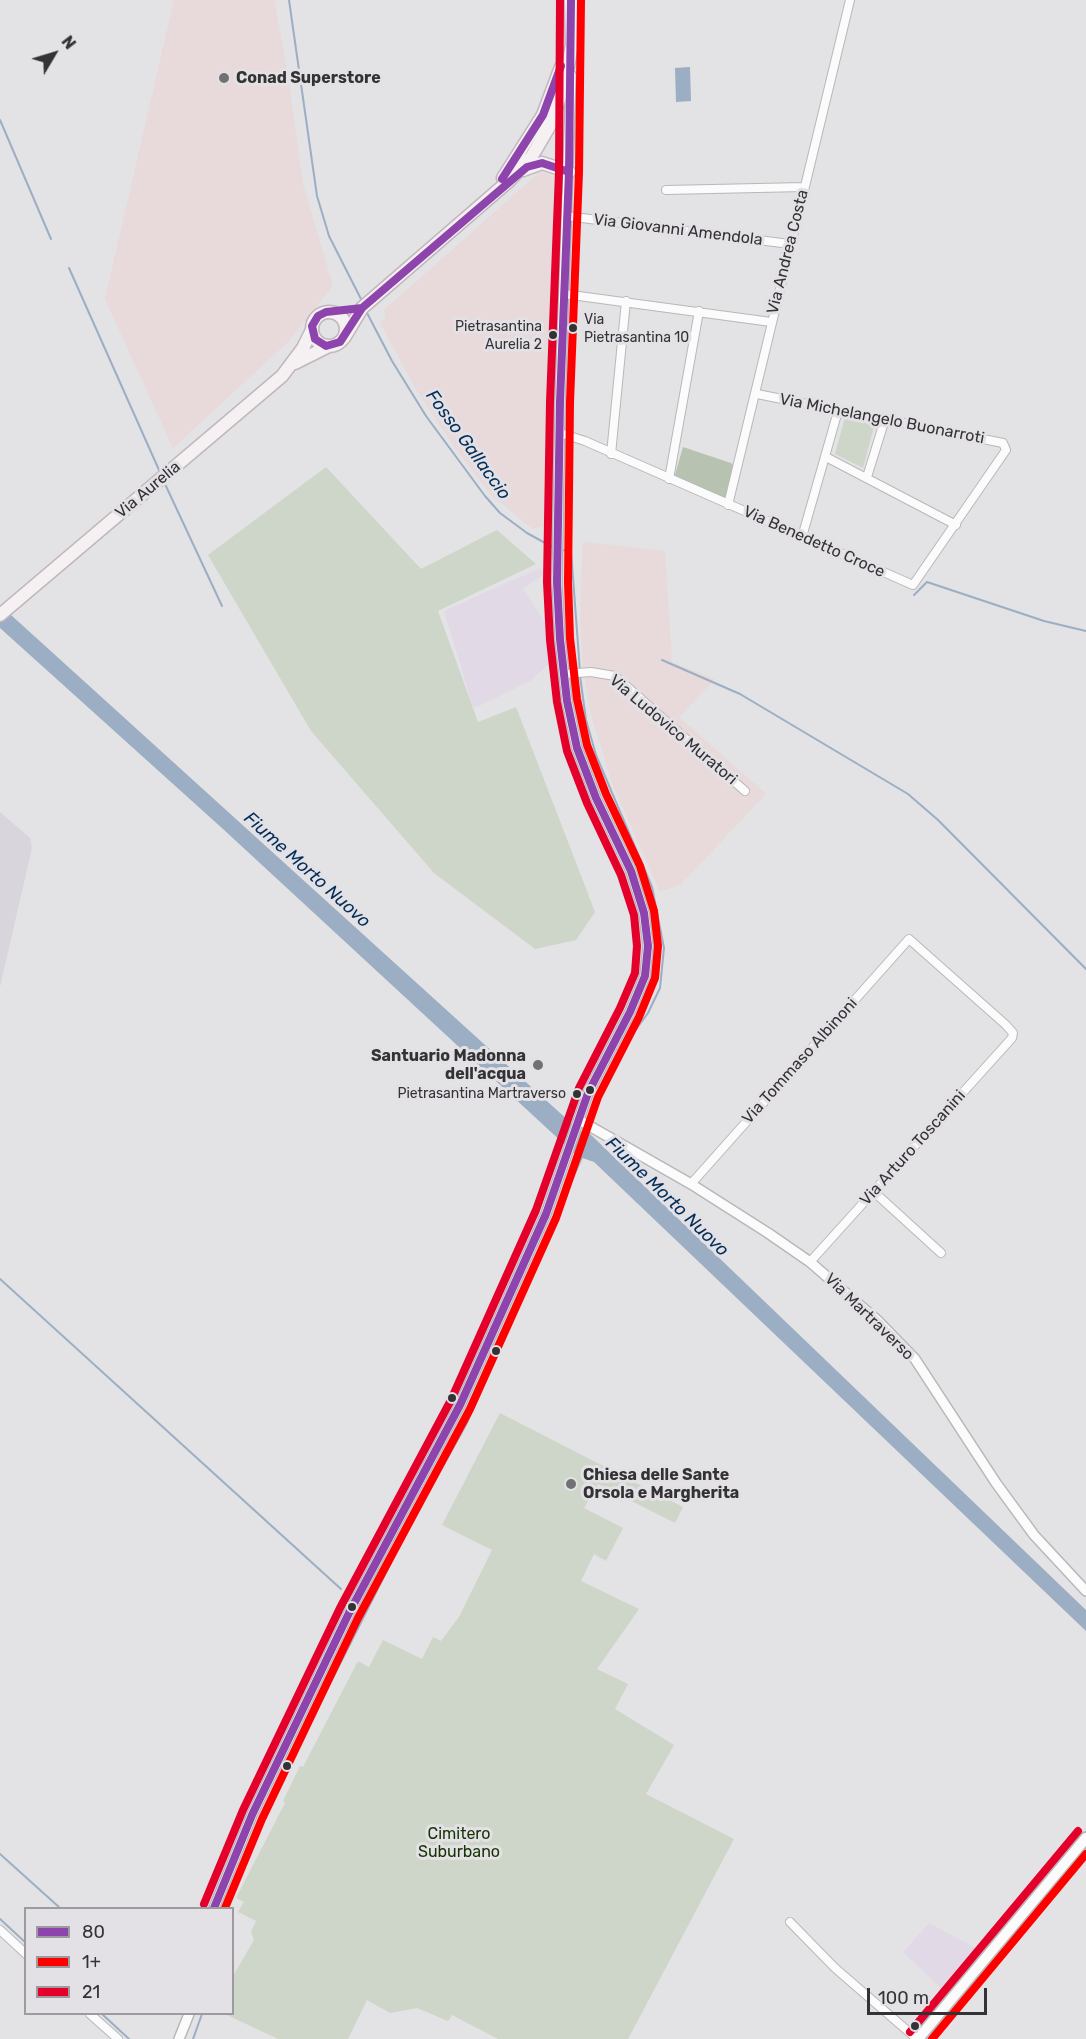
<!DOCTYPE html>
<style>
body{margin:0}
#map{position:relative;width:1086px;height:2039px;overflow:hidden;background:#e3e2e4;font-family:Rubik,sans-serif}
canvas{display:block}
.legend{position:absolute;left:24px;top:1907px;width:210px;height:108px;box-sizing:border-box;background:#e3e1e5;border:2px solid #9d9b9e;margin:0;padding:8px 10px;list-style:none;font-size:18px;color:#333234}
.legend li{display:flex;align-items:center;gap:12px;height:30px}
.legend b{width:30px;border:2px solid #9d9b9e}
.north{position:absolute;left:24px;top:24px;width:60px;height:60px;-webkit-text-stroke:4px #e3e1e5;paint-order:stroke;rotate:52deg;font-size:16px;font-weight:700;line-height:24px;text-align:center;color:#333234}
.north::after{content:'';display:block;margin:auto;width:21px;height:27px;background:#333234;clip-path:polygon(50% 0,100% 100%,50% 72%,0 100%)}
.scale{position:absolute;left:867px;top:1988px;width:120px;height:27px;box-sizing:border-box;border:3px solid #333234;border-top:0;padding-left:8px;font-size:18px;line-height:21px;white-space:nowrap;color:#333234;-webkit-text-stroke:4px #e3e1e5;paint-order:stroke}
</style>
<div id="map">
<canvas width="1086" height="2039"></canvas>
<ul class="legend">
<li><b style="height:8px;background:#8e44ad"></b>80</li>
<li><b style="height:8px;background:#f00"></b>1+</li>
<li><b style="height:8px;background:#e4002b"></b>21</li>
</ul>
<div class="north">N</div>
<div class="scale">100 m</div>
</div>
<script>
const ctx = document.querySelector('canvas').getContext('2d');
ctx.lineJoin = 'round';
function fillPath(path, color) {
  ctx.fillStyle = color;
  ctx.fill(path, 'evenodd');
}
function poly(rows) {
  const path = new Path2D();
  for (const r of rows) {
    if (r.length === 3) {
      path.moveTo(r[0] + r[2], r[1]);
      path.arc(r[0], r[1], r[2], 0, 2 * Math.PI);
      continue;
    }
    path.moveTo(r[0], r[1]);
    for (let i = 2; i < r.length; i += 2) path.lineTo(r[i], r[i + 1]);
  }
  return path;
}
function strokePath(path, color, width, dash) {
  ctx.strokeStyle = color;
  ctx.lineWidth = width;
  ctx.lineCap = dash ? 'butt' : 'round';
  ctx.setLineDash(dash || []);
  ctx.stroke(path);
}
function write(font, color, halo, rows, align = 'center') {
  ctx.font = font + ' Rubik,sans-serif';
  ctx.lineWidth = 6;
  ctx.setLineDash([]);
  ctx.textBaseline = 'middle';
  ctx.strokeStyle = halo;
  ctx.fillStyle = color;
  for (const [text, x, y, turn = 0] of rows) {
    ctx.save();
    ctx.translate(x, y);
    ctx.rotate((+turn || 0) * Math.PI / 180);
    ctx.textAlign = isNaN(turn) ? turn : align;
    if (halo) ctx.strokeText(text, 0, 0);
    ctx.fillText(text, 0, 0);
    ctx.restore();
  }
}
const commercial = poly([
 [174,0,274,0,288,75,303,184,333,286,289,341,173,448,105,299],
 [541,171,554,177,547,525,533,529,492,496,458,452,414,386,380,322,386,318,384,310],
 [583,542,665,551,672,662,715,679,679,717,766,794,681,884,660,892,612,783,590,711,582,659,580,607]
]);
const industrial = poly([
 [540,568,544,574,523,589,549,629,550,663,530,681,477,707,473,707,444,611],
 [929,1923,978,1949,973,1959,945,1992,903,1952]
]);
const built = poly([
 [0,812,30,838,32,848,0,987]
]);
const green = poly([
 [845,417,875,423,863,468,835,454],
 [326,467,421,569,497,530,536,564,438,611,478,722,516,707,595,912,576,940,535,949,434,873,311,731,208,555],
 [500,1413,683,1507,675,1523,598,1484,584,1508,623,1528,606,1561,594,1554,581,1581,639,1609,597,1669,628,1684,615,1709,674,1745,646,1794,734,1839,628,2039,498,2039,452,2015,448,2021,417,2008,390,2013,367,2000,348,2039,278,2039,225,2014,232,2014,233,1976,254,1940,251,1932,256,1921,238,1912,244,1902,236,1898,285,1803,283,1801,300,1766,303,1767,358,1661,369,1667,383,1640,422,1659,433,1637,441,1641,459,1617,492,1550,442,1525]
]);
const forest = poly([
 [683,447,731,463,733,465,726,496,723,498,677,478,675,475]
]);
const water = poly([
 [690,67,691,101,676,102,675,68],
 [0,605,581,1132,584,1129,589,1133,1086,1610,1086,1631,594,1162,577,1156,223,829,0,628]
]);
const stream = poly([
 [289,0,317,196,329,236,363,303],
 [0,120,51,239],
 [69,268,159,470],
 [366,311,392,361,426,416,485,496,500,513,527,533,556,549],
 [165,484,222,606],
 [561,550,571,551,580,671],
 [914,595,927,582,1044,621,1086,631],
 [662,660,740,694,908,794,938,820,1086,969],
 [580,676,586,720,596,755,652,887,664,948,660,988,648,1013,618,1054,605,1078,591,1123],
 [0,1279,341,1589],
 [287,1769,408,1529,467,1423,582,1157],
 [0,1854,60,1908],
 [225,1908,276,1789],
 [0,1919,26,1943],
 [102,2014,129,2039],
 [193,2039,202,2014]
]);
const minor = poly([
 [666,190,804,187],
 [566,216,790,244],
 [564,294,771,322],
 [560,433,585,441,913,585,1006,450,1003,443,757,394],
 [611,454,626,301],
 [826,457,956,525],
 [867,477,885,419],
 [669,479,699,311],
 [728,505,850,0],
 [802,537,838,411],
 [564,674,591,672,615,676,745,791],
 [691,1184,909,939,1006,1025,1013,1033,1012,1038,810,1262],
 [873,1191,941,1253],
 [790,1922,835,1968,917,2039],
 [0,1930,26,1954],
 [90,2014,118,2039]
]);
const tertiary = poly([
 [579,1120,691,1184,768,1233,810,1262,877,1320,915,1359,996,1483,1034,1535,1086,1591],
 [214,1908,252,1815,349,1613,460,1405,546,1214,588,1093,630,1012,645,976,648,946,644,913,631,871,596,798,577,748,567,701,560,639,557,582,560,402,571,75],
 [179,2039,189,2014]
]);
const secondary = poly([
 [918,2039,1086,1838]
]);
const primary = poly([
 [523,170,542,163,569,172],
 [503,178,543,115,561,67],
 [329,329,17],
 [344,338,362,308,510,180,532,156,549,127,565,84,572,44,571,0],
 [295,363,329,346],
 [0,615,282,376,303,348,312,330]
]);
const bus1 = poly([
 [502,179,543,115,561,66],
 [362,308,340,342,326,346,315,339,312,326,318,316,326,312,362,308],
 [362,308,527,167,542,163,569,172],
 [214,1908,252,1815,349,1613,460,1405,546,1214,588,1093,630,1012,645,976,648,946,644,913,631,871,596,798,577,748,567,701,560,639,557,582,560,402,569,172,571,0]
]);
const bus2 = poly([
 [225,1908,262,1819,358,1618,470,1409,556,1218,598,1097,639,1017,655,978,658,946,654,911,640,866,606,794,587,745,577,699,570,638,568,582,570,402,579,172,581,0],
 [932,2039,1086,1854]
]);
const bus3 = poly([
 [204,1904,243,1810,340,1608,451,1400,536,1210,579,1088,620,1008,635,973,637,946,634,915,621,875,587,803,567,751,557,702,550,640,547,582,550,402,559,172,560,0],
 [910,2032,1078,1831]
]);
const markers = [
 [224,78,6,"#717072"],
 [573,328,5,"#333234"],
 [553,335,5,"#333234"],
 [538,1065,6,"#717072"],
 [590,1090,5,"#333234"],
 [577,1094,5,"#333234"],
 [496,1351,5,"#333234"],
 [452,1398,5,"#333234"],
 [571,1484,6,"#717072"],
 [352,1607,5,"#333234"],
 [287,1766,5,"#333234"],
 [915,2026,5,"#333234"]
];
const busNames = [
 ["Via",584,320,"left"],
 ["Pietrasantina 10",584,338,"left"],
 ["Pietrasantina",542,327],
 ["Aurelia 2",542,345],
 ["Pietrasantina Martraverso",566,1094]
];
const poiNames = [
 ["Conad Superstore",236,78],
 ["Santuario Madonna",526,1056,"right"],
 ["dell'acqua",526,1074,"right"],
 ["Chiesa delle Sante",583,1475],
 ["Orsola e Margherita",583,1493]
];
const streetNames = [
 ["Via Giovanni Amendola",678,230,7],
 ["Via Andrea Costa",788,252,-76],
 ["Via Michelangelo Buonarroti",882,419,11],
 ["Via Aurelia",148,490,-40],
 ["Via Benedetto Croce",814,542,24],
 ["Via Ludovico Muratori",673,730,40],
 ["Via Tommaso Albinoni",800,1061,-48],
 ["Via Arturo Toscanini",913,1148,-48],
 ["Via Martraverso",869,1317,44]
];
const parkNames = [
 ["Cimitero",459,1834],
 ["Suburbano",459,1852]
];
const waterNames = [
 ["Fosso Gallaccio",468,445,54],
 ["Fiume Morto Nuovo",307,870,42],
 ["Fiume Morto Nuovo",667,1197,44]
];
fillPath(commercial, '#e8d9da');
fillPath(industrial, '#e1dae6');
fillPath(built, '#d9d5dc');
fillPath(green, '#ced6c9');
fillPath(forest, '#b7c3b0');
fillPath(water, '#9baec4');
strokePath(stream, '#9baec4', 2);
strokePath(minor, '#b8b7b9', 10);
strokePath(tertiary, '#b8b7b9', 12);
strokePath(secondary, '#b8b7b9', 14);
strokePath(primary, '#c1b7bc', 15);
strokePath(minor, '#fbfbfb', 8);
strokePath(tertiary, '#fbfbfb', 9);
strokePath(secondary, '#fbfbfb', 10);
strokePath(primary, '#f5f0f2', 12);
strokePath(bus1, '#8e44ad', 8);
strokePath(bus2, '#f00', 8);
strokePath(bus3, '#e4002b', 8);
for (const [x, y, r, color] of markers) {
  const dot = new Path2D();
  dot.arc(x, y, r, 0, 2 * Math.PI);
  ctx.fillStyle = color;
  ctx.fill(dot);
  strokePath(dot, '#e3e1e5', 2);
}
write('14px', '#333234', '#e3e1e5', busNames, 'right');
write('bold 16px', '#333234', '#e3e1e5', poiNames, 'left');
write('16px', '#333234', '#e3e1e5', streetNames);
write('16px', '#163400', '#e3e1e5', parkNames);
write('italic 18px', '#022e58', '#e3e1e5', waterNames);
</script>
